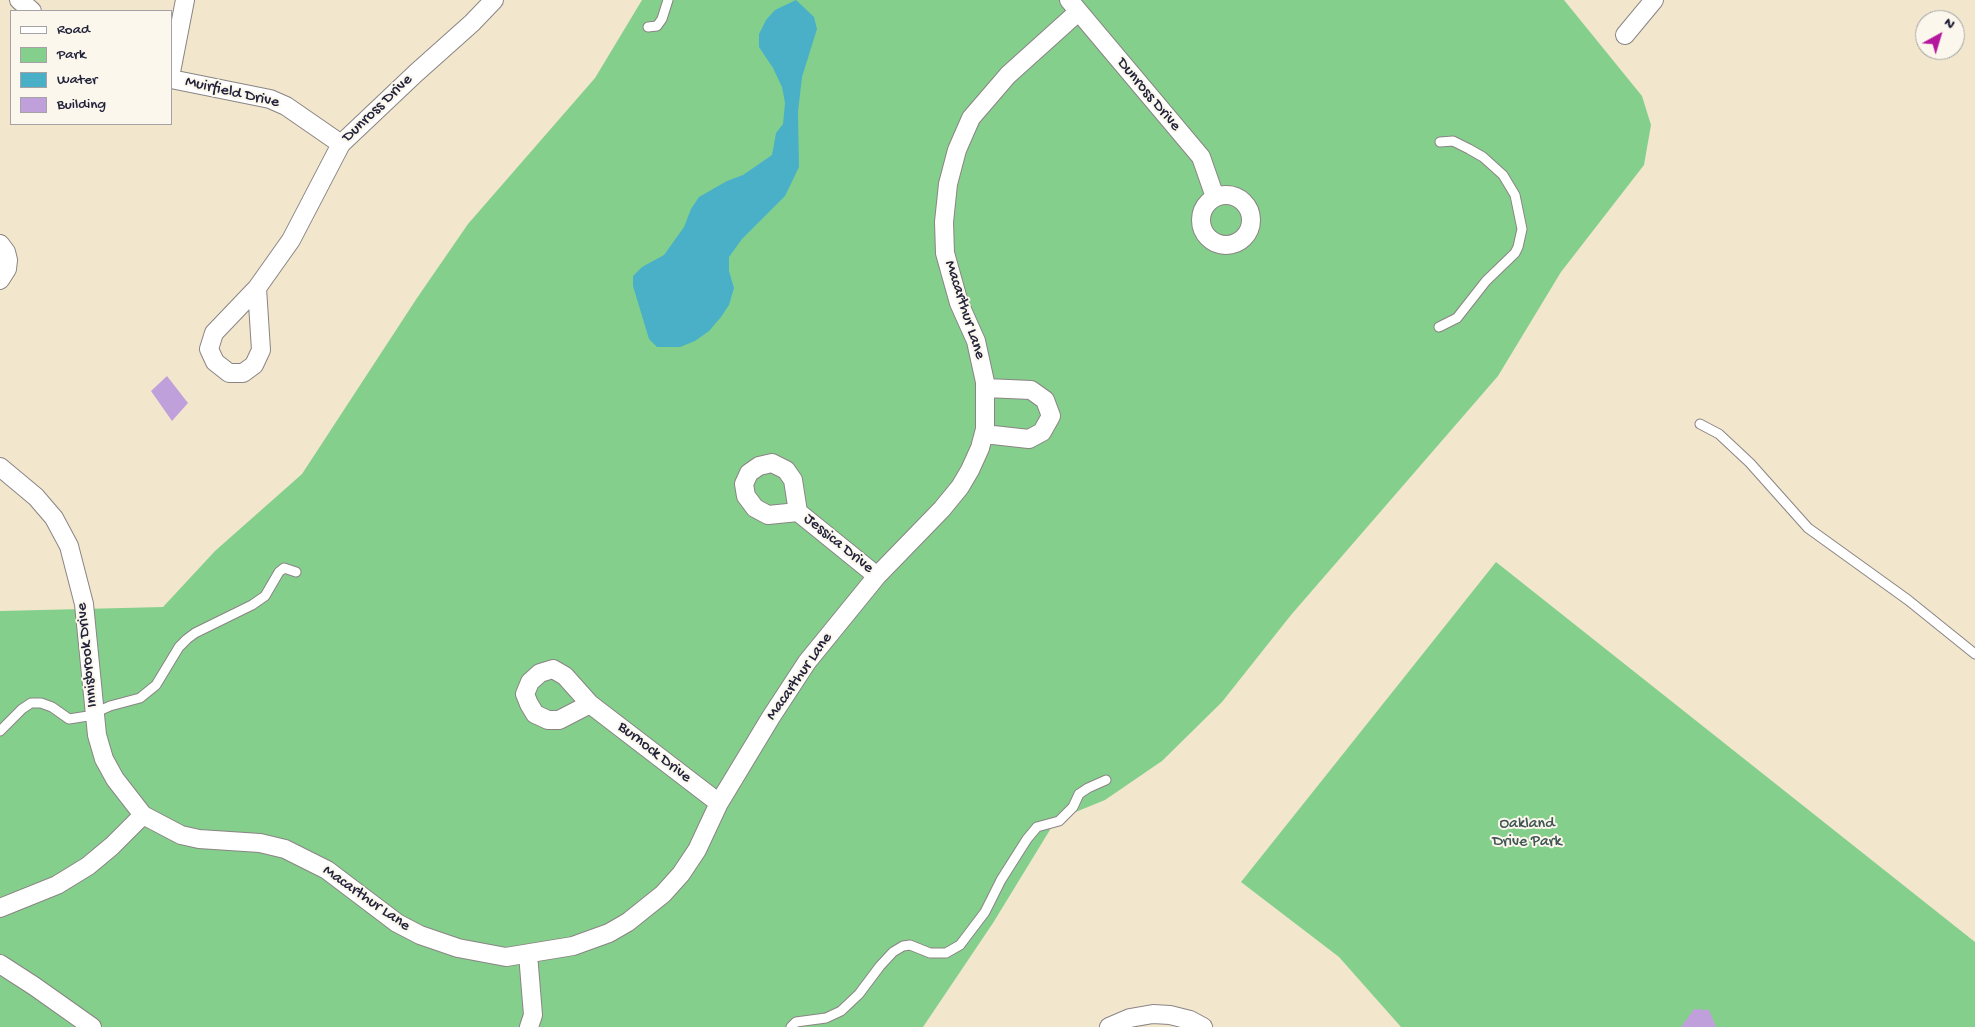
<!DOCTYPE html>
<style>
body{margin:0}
#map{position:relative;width:1975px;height:1027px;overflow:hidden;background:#f2e7cd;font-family:"Gochi Hand",sans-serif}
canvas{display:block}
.legend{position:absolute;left:10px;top:10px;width:162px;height:115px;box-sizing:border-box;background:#fbf7ec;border:1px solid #a4a2a5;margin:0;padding:6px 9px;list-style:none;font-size:15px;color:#22223b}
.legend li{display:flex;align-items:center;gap:10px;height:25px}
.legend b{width:25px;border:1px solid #a4a2a5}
.north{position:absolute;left:1915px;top:10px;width:50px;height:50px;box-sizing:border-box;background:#fbf7ec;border:1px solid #a4a2a5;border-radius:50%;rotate:39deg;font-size:14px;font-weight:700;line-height:20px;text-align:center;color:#22223b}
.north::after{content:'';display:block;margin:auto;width:18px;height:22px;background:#b5179e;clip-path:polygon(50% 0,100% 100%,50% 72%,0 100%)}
</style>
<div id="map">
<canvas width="1975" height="1027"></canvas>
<ul class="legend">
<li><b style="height:6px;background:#fff"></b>Road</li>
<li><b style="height:14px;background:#85cf8d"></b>Park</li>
<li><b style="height:14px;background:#49b0c8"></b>Water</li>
<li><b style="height:14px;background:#c0a0db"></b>Building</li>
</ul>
<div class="north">N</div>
</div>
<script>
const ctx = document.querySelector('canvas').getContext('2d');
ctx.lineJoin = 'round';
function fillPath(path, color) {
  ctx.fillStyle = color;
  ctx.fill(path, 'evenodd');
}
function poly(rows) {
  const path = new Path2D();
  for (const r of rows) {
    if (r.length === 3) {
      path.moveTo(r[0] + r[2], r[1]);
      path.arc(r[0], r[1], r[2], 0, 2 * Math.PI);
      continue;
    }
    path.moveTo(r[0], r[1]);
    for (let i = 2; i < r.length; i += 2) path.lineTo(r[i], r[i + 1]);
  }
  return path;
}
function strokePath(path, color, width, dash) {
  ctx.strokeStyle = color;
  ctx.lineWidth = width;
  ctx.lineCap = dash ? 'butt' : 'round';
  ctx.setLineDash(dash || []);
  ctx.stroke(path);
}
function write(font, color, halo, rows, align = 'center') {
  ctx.font = font + ' "Gochi Hand",sans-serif';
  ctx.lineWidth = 4;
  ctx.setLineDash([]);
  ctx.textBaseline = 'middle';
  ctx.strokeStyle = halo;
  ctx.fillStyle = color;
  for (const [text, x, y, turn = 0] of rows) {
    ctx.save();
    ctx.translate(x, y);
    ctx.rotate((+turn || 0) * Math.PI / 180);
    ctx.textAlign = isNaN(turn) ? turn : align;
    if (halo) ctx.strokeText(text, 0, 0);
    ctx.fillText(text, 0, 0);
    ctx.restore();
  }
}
const green = poly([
 [642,0,1564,0,1642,96,1651,125,1644,165,1561,272,1498,376,1291,615,1222,702,1162,761,1105,800,1056,820,993,923,923,1027,0,1027,0,611,163,607,215,551,302,474,417,298,468,224,595,78],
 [1496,562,1975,942,1975,1027,1401,1027,1339,957,1241,882]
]);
const water = poly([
 [796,0,814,17,817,29,802,77,798,112,799,167,785,196,742,239,729,257,729,271,734,288,729,305,721,317,709,331,695,341,680,347,657,347,649,339,633,286,633,276,642,267,664,255,684,227,691,209,699,197,727,181,743,175,772,155,776,133,783,124,785,103,782,87,773,68,759,47,759,34,766,20,775,10]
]);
const building = poly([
 [167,376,188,403,172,421,151,391],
 [1694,1009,1709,1010,1716,1027,1681,1027]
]);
const service = poly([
 [648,27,657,26,662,19,668,0],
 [1439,327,1457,318,1486,281,1515,253,1518,247,1522,229,1515,195,1503,175,1483,157,1469,149,1453,141,1440,142],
 [1700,424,1719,434,1750,463,1808,528,1908,600,1975,654],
 [0,731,22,709,31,703,41,703,52,707,69,719,88,716,110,706,140,698,156,685,179,647,187,639,195,633,252,605,265,596,279,572,284,568,296,572],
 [791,1027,796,1022,826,1018,841,1011,859,994,880,966,893,952,903,946,910,945,930,953,946,953,960,945,985,912,1001,880,1027,839,1037,827,1059,821,1073,807,1079,794,1088,788,1106,780]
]);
const minor = poly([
 [19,0,32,11],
 [1069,0,1201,157,1215,197],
 [1625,35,1654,0],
 [171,72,185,0],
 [171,79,270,99,286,106,341,144],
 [1226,220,25],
 [0,244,6,252,8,260,7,269,0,280],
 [257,288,261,350,254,365,243,373,229,373,215,362,209,349,214,333,257,288,291,240,341,144,416,73,472,23,494,0],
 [984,434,1029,439,1042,432,1051,416,1045,400,1031,390,986,388],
 [0,467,36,497,54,518,69,546,84,604,97,735,104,759,115,779,143,815,181,835,199,839,260,843,285,849,327,870,397,923,420,935,458,948,506,957,573,946,609,933,628,922,663,894,681,874,697,850,719,803,771,717,807,662,877,576,942,509,960,487,970,470,980,448,985,429,985,382,976,341,959,303,945,253,944,222,948,184,957,150,971,118,1008,75,1078,12],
 [798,512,768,515,755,508,746,496,744,484,749,473,759,466,772,463,786,470,793,480,798,512,877,576],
 [590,704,559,720,548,720,535,714,529,704,525,694,530,682,540,673,553,669,565,676,590,704,719,803],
 [0,908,57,885,88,866,112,846,143,815],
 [528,954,533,1015,529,1027],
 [0,964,34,986,92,1027],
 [1109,1027,1130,1018,1153,1014,1170,1015,1190,1020,1203,1027]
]);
const streetNames = [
 ["Muirfield Drive",232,93,13],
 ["Dunross Drive",1148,95,50],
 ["Dunross Drive",378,109,-44],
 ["Macarthur Lane",964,310,72],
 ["Jessica Drive",838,544,39],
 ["Innisbrook Drive",88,655,-96],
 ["Macarthur Lane",800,677,-55],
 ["Burnock Drive",654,753,38],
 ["Macarthur Lane",366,899,35]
];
const parkNames = [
 ["Oakland",1527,825],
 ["Drive Park",1527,843]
];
fillPath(green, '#85cf8d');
fillPath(water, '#49b0c8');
fillPath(building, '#c0a0db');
strokePath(service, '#8a8484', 11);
strokePath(minor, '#8a8484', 20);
strokePath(service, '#fff', 9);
strokePath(minor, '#fff', 18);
write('16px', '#22223b', '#fbf7ec', streetNames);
write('16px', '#405654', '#fbf7ec', parkNames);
</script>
